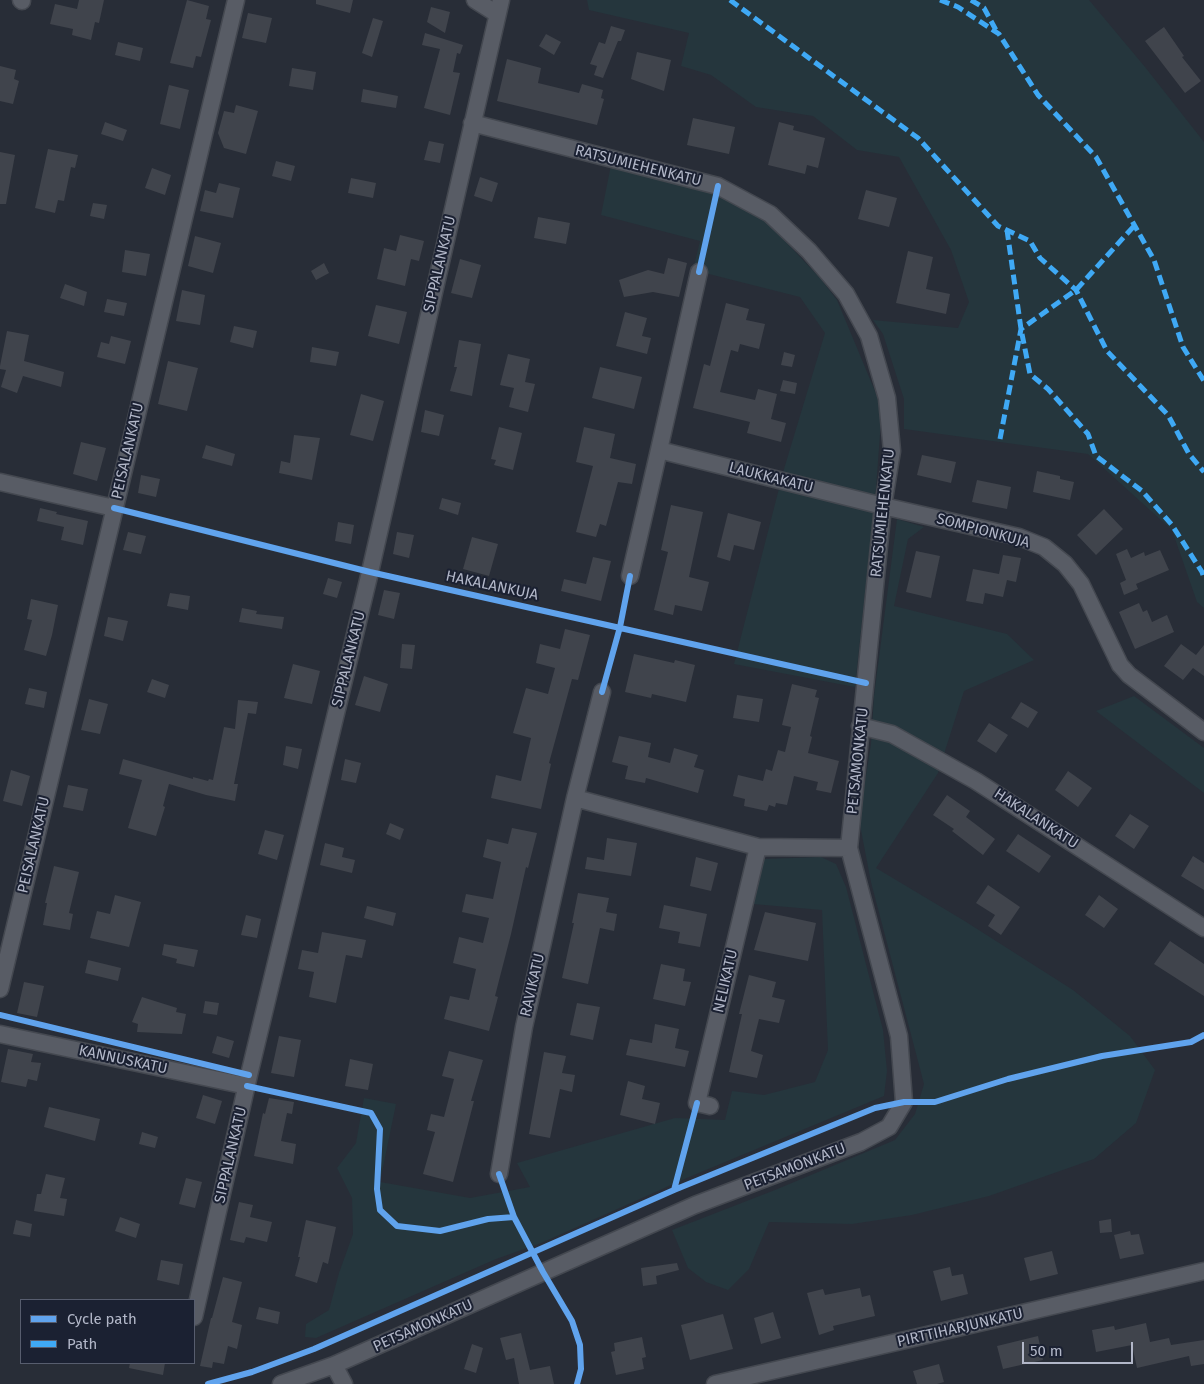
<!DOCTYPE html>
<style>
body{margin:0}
#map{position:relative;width:1204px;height:1384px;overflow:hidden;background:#282d37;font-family:"Fira Sans",sans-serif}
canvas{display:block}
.legend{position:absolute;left:20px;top:1299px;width:175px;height:65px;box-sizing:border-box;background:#1b2132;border:1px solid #575d6e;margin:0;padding:6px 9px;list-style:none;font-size:15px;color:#b2b7c8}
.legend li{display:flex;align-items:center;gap:10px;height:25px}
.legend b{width:25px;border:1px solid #575d6e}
.scale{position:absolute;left:1022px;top:1342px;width:111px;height:22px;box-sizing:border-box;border:2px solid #b2b7c8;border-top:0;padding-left:6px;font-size:15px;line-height:18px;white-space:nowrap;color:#b2b7c8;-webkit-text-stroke:4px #1b2132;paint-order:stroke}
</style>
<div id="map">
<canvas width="1204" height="1384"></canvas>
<ul class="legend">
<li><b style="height:6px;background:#60a3ed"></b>Cycle path</li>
<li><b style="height:6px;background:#3fa9f5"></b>Path</li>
</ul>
<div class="scale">50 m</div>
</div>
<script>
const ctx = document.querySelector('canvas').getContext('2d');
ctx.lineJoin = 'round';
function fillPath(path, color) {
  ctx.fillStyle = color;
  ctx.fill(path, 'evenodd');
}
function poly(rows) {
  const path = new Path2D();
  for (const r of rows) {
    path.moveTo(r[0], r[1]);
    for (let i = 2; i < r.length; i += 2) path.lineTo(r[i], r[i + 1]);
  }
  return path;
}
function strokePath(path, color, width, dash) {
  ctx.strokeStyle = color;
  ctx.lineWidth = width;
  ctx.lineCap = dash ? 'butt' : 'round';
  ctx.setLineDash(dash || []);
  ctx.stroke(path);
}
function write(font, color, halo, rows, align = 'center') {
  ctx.font = font + ' "Fira Sans",sans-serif';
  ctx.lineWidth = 4;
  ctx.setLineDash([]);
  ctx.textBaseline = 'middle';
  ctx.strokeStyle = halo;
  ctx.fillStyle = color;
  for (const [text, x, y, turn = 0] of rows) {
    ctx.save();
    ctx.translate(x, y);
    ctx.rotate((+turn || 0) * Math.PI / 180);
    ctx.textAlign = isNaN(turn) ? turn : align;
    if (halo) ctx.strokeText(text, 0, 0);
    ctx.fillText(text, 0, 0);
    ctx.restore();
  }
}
const green = poly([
 [587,0,1089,0,1145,67,1204,142,1204,608,1197,602,1172,530,1088,454,904,429,904,399,883,334,873,320,958,328,969,302,951,250,899,157,857,150,813,116,756,107,711,75,681,66,689,33,589,10],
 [611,165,707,189,737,206,765,220,820,278,837,300,882,408,876,488,855,687,734,664,784,469,825,333,800,297,693,270,700,241,601,215],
 [897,519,924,527,908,539,894,606,1007,634,1034,660,964,691,938,773,876,868,963,920,1073,990,1130,1036,1155,1070,1136,1123,1094,1159,989,1196,912,1215,852,1224,769,1222,749,1269,728,1290,706,1282,688,1268,672,1230,775,1190,895,1140,915,1114,924,1084,871,882,859,820,871,744,874,696],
 [1134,696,1204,748,1204,793,1096,711],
 [821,857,836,864,846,887,883,1030,887,1071,884,1096,689,1177,541,1243,496,1259,316,1338,305,1337,306,1324,329,1310,339,1273,353,1234,352,1198,337,1168,356,1143,364,1098,396,1104,380,1182,470,1198,530,1187,517,1163,675,1118,725,1120,732,1091,764,1095,815,1082,828,1050,822,910,753,904,764,859]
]);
const building = poly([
 [79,0,104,0,99,23,95,22,91,40,72,35,73,29,50,24,55,4,77,9],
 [187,0,209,6,206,19,211,20,201,57,196,56,193,68,170,63],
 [316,0,353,0,350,13,316,4],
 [431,7,450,12,445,33,427,22],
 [248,13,272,18,266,43,242,38],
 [373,18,383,21,372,57,362,53],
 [611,26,625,30,621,41,618,41,603,78,594,75,597,66,590,64,599,42,605,44],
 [1164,27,1184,56,1182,57,1201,81,1185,93,1145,41],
 [425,33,463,45,460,54,457,53,453,72,460,73,450,115,424,108,440,49,422,45],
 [546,34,561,42,554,55,539,46],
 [118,42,143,48,140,61,115,55],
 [637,52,671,60,664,91,631,79],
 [507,59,541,68,538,83,579,93,582,84,603,90,601,98,604,99,597,125,497,101],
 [0,66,16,70,14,79,19,81,13,104,0,101],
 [292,68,316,72,313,90,289,86],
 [169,85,189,90,180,129,160,124],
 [363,89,398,96,396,108,361,102],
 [236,105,258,111,246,154,224,148,218,133,224,111,234,113],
 [693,118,735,127,729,154,687,145],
 [105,122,127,130,123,141,101,134],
 [779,122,794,126,793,130,825,138,818,168,807,165,805,174,768,165],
 [429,141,444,144,440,163,424,160],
 [48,149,78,155,75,168,71,167,64,201,58,200,55,213,35,208],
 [0,152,15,155,6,204,0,204],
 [276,161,295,166,291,181,272,176],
 [152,168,171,175,165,195,145,188],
 [480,177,498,183,492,202,474,196],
 [351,178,376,183,373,198,348,193],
 [219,183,240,188,233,218,200,211,205,190,216,193],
 [866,190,897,198,889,227,858,219],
 [93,203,107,205,104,219,90,216],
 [538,217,570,223,566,244,534,238],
 [400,235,424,241,419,261,411,259,405,286,377,279,384,248,396,251],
 [195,236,221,243,213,273,188,266],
 [125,250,150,254,146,276,122,272],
 [908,251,933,257,926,289,950,294,946,314,896,303],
 [668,258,687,263,679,297,653,292,624,297,619,280,648,270,664,274],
 [460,259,481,265,472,298,451,293],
 [324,263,329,273,316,280,311,271],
 [65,284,87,292,84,306,60,298],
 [182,290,205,295,200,325,176,321],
 [107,299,127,303,124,316,104,312],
 [726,303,749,309,746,320,765,324,759,349,740,344,738,352,731,350,720,392,755,400,758,389,777,394,771,419,786,423,781,442,747,433,750,422,693,408,704,364,710,366],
 [376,305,407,312,399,344,368,336],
 [625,312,647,318,642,336,651,338,647,354,616,346],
 [234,326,257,331,253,348,230,342],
 [7,331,29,335,24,361,64,372,61,387,23,376,17,393,1,387,6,370,0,369,0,366],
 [111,336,131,341,125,364,97,357,101,342,109,344],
 [459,340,481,344,472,396,450,391,457,367,454,367],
 [312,347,339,352,336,366,310,362],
 [784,352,795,355,792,367,781,365],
 [508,354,530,359,525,382,535,384,528,412,509,407,514,388,500,385],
 [168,361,198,368,187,411,158,404],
 [600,367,642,377,634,409,592,398],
 [783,380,797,383,795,394,780,391],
 [361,394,384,401,373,441,350,435],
 [425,410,444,415,439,436,421,432],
 [499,427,522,433,513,470,494,465,496,460,491,459],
 [584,427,615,434,610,458,636,464,632,484,618,482,606,526,600,524,596,537,576,532,593,466,576,462],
 [294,435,320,438,312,480,279,473,281,461,290,463],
 [81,442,106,448,97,481,73,474],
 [206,445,235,454,232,466,202,458],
 [922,455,956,462,951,483,917,475],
 [1037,471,1060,476,1060,479,1074,482,1070,500,1033,492],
 [141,475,160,479,156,497,138,493],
 [977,480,1011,487,1007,509,972,502],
 [442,498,461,503,458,515,439,509],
 [671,505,703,512,689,577,709,582,702,611,675,605,673,615,654,610,668,552,661,550],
 [40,508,57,512,56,514,88,521,83,545,61,540,64,527,37,521],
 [1104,509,1123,529,1096,555,1077,535],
 [728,513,761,522,754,550,734,545,730,561,717,557],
 [338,522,354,525,351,544,335,541],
 [128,532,146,536,141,554,123,550],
 [397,532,414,535,409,558,393,554],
 [472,537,498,544,489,576,463,569],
 [1127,549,1131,558,1144,552,1145,556,1160,550,1169,570,1136,584,1138,589,1124,595,1120,583,1126,580,1116,554],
 [916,551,940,556,931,598,906,592],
 [1003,555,1021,558,1016,582,1007,580,1003,597,985,593,983,604,966,601,973,569,999,574],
 [593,557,611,561,601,601,561,591,564,579,586,584],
 [328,578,342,582,337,598,323,594],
 [384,590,400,593,394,619,378,615],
 [170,593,190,596,188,610,167,606],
 [31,599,58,605,52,635,46,656,24,650,32,620,27,619],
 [1139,603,1143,612,1147,610,1152,622,1167,615,1174,632,1135,649,1119,612],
 [242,608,257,611,256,614,284,617,282,629,239,622],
 [108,617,128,621,123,641,104,636],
 [565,629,590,635,578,680,572,679,549,763,551,764,541,809,491,798,496,775,521,781,531,738,513,733,526,688,548,694,555,668,536,663,540,644,560,649],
 [402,644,415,645,412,669,400,668],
 [1181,644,1196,655,1204,645,1204,676,1193,668,1183,680,1164,666],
 [634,654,674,663,675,660,695,665,686,702,652,694,651,698,625,692],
 [293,664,320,671,312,704,284,698],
 [364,676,388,684,380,712,355,705],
 [152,679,169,685,165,698,147,692],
 [792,684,817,690,815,697,819,698,810,736,812,737,808,753,839,761,831,793,816,790,818,782,794,776,787,805,776,803,775,807,769,805,767,811,744,806,745,799,733,796,738,775,763,781,766,769,772,771,778,750,785,752,791,727,782,725],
 [29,688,47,692,44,708,25,704],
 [737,695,763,699,759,722,733,718],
 [89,699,108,704,100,734,81,730],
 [238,700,258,702,256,714,248,713,234,784,238,784,235,801,206,795,169,784,163,806,165,807,156,836,128,828,142,780,119,774,123,759,193,779,193,777,208,781,209,779,213,780,224,727,235,729],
 [1021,702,1038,712,1028,728,1011,718],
 [989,723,1008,735,996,753,977,741],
 [619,736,651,743,648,757,670,763,674,748,698,755,694,767,704,770,698,793,646,778,645,783,625,779,628,766,612,762],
 [286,746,302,749,298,769,283,765],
 [345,759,361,763,356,783,341,780],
 [11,770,30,776,22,806,3,801],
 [1068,771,1092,788,1078,807,1055,790],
 [68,785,88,789,83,811,63,807],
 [947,795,970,811,966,817,995,839,983,855,952,831,954,829,933,815],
 [1130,814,1149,826,1134,849,1115,836],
 [390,823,404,829,400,840,386,834],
 [512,828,537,833,528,868,526,867,511,934,495,996,498,997,489,1031,444,1019,450,996,469,1000,476,969,453,963,459,937,483,943,489,918,462,912,466,894,493,899,501,862,483,857,487,839,508,844],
 [265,830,284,835,277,860,258,854],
 [1018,834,1051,856,1039,873,1006,851],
 [607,838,637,843,631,876,585,869,587,857,604,860],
 [325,843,344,848,342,857,355,860,352,873,320,865],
 [1193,856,1204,863,1204,890,1181,876],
 [696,857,718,863,711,891,690,886],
 [54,866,79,872,69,913,73,914,70,930,43,925,47,903,45,903],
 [988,885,1020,907,1001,935,988,926,995,915,976,903],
 [578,893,609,898,606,912,617,914,614,931,600,928,588,984,562,978,574,923,572,923],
 [115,895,141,902,129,947,90,938,97,911,110,914],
 [1099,895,1118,909,1104,928,1085,915],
 [664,905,707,914,700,947,678,943,680,932,659,928],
 [367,906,396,913,393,926,364,918],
 [765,912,816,923,808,961,754,950],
 [246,915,261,919,257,938,241,935],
 [322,932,366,940,362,958,346,955,336,1003,309,997,314,972,298,969,302,950,318,953],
 [1170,941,1204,964,1204,996,1154,964],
 [164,944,198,950,194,967,176,963,177,959,162,955],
 [88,960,121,968,118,981,85,973],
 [661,964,685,969,683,981,691,982,685,1006,653,999],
 [749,975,776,982,772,997,785,1000,779,1023,759,1019,751,1051,763,1055,757,1078,729,1072,742,1014,739,1014],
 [24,982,44,986,37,1017,17,1013],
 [142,997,177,1008,176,1012,186,1014,182,1034,137,1032,138,1024,132,1022],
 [205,1001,219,1003,217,1015,203,1013],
 [577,1003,600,1007,593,1040,570,1035],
 [655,1024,679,1029,675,1048,689,1051,685,1067,626,1055,630,1039,652,1043],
 [217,1036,234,1041,229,1058,212,1053],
 [279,1036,301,1040,294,1077,271,1073],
 [8,1049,33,1054,31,1062,41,1063,37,1081,28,1079,26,1087,1,1082],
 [449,1051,483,1060,471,1101,474,1101,453,1182,423,1174,435,1132,427,1130,431,1114,444,1117,454,1079,442,1076],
 [544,1052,566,1056,562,1073,575,1075,572,1092,560,1089,550,1138,529,1134],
 [350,1059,373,1064,368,1090,345,1086],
 [628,1081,645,1086,642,1099,660,1103,655,1124,620,1115],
 [203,1095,222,1101,215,1124,196,1118],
 [269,1098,294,1102,292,1114,287,1113,281,1141,296,1144,293,1164,254,1156,263,1113,265,1114],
 [49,1107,100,1119,95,1141,44,1127],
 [142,1132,158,1137,155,1148,139,1144],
 [46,1174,65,1178,60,1198,67,1199,64,1216,34,1211,37,1194,41,1194],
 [186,1178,202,1182,195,1208,179,1204],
 [239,1202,253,1205,250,1217,272,1222,267,1242,246,1237,244,1243,230,1240],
 [120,1217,140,1224,136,1238,115,1231],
 [1111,1219,1112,1232,1100,1233,1099,1221],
 [16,1220,32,1224,30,1237,13,1234],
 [306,1220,336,1227,328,1264,323,1262,317,1283,295,1276,300,1257,298,1257],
 [1130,1231,1131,1235,1139,1234,1144,1254,1120,1259,1114,1235],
 [1052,1251,1058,1274,1030,1281,1024,1258],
 [161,1260,183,1264,179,1285,157,1280],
 [677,1263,679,1270,656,1276,657,1284,643,1286,641,1268],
 [950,1267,952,1276,963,1274,968,1294,941,1301,933,1271],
 [223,1277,242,1282,232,1322,242,1325,237,1349,228,1346,224,1364,213,1362,212,1368,200,1366,211,1318,212,1318],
 [860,1288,862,1297,870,1295,875,1316,833,1326,834,1330,819,1335,807,1293,823,1289,825,1295],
 [259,1307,280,1312,278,1324,256,1319],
 [773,1312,781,1338,761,1344,754,1318],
 [723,1314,733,1349,690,1360,681,1325],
 [1146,1323,1150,1342,1169,1338,1171,1345,1204,1340,1204,1364,1191,1366,1189,1356,1137,1368,1132,1345,1096,1352,1092,1330,1114,1326,1115,1330],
 [521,1333,530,1370,550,1366,554,1384,519,1384,514,1358,506,1360,500,1338],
 [1038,1336,1043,1360,1003,1369,997,1346],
 [642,1337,646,1357,642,1358,644,1369,616,1375,611,1352,615,1351,614,1343],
 [472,1344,483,1348,476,1373,464,1369],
 [130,1363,165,1363,163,1375,129,1368],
 [939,1364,944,1382,937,1384,917,1384,913,1371]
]);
const minor = poly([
 [21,0,22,1],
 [475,0,497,14],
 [659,450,699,272],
 [0,482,114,508],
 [630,576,659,450,883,506,1019,537,1044,547,1065,564,1081,584,1120,665,1129,675,1204,732],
 [860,726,892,734,976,781,1204,928],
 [575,798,758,847,849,848],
 [0,989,236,0],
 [0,1034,247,1086],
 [710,1106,697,1103,758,847],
 [499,1174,524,1027,575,798,602,692],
 [194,1317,249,1075,370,572,501,0],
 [334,1365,344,1384],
 [281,1384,334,1365,695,1205,861,1142,889,1127,904,1102,899,1036,849,848,883,506,892,451,887,398,869,336,846,294,809,251,770,214,718,186,472,123],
 [715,1384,1204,1271]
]);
const quiet = poly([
 [730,0,918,138,998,226,1030,241,1040,258,1076,290,1107,351,1168,415,1189,454,1204,472],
 [940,0,958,7,999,34,1038,95,1096,157,1154,260,1183,347,1204,381],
 [971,0,984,8,997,32],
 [1007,230,1021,329,1030,374,1048,389,1088,434,1096,456,1142,491,1172,525,1202,572,1204,578],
 [1000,439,1021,329,1076,290,1134,226]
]);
const cycleway = poly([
 [699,272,718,186],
 [114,508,370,572,866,683],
 [602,692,620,627,630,576],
 [0,1015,249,1075],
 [247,1086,371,1113,380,1129,377,1189,380,1210,397,1226,440,1231,488,1219,514,1217],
 [499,1174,514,1217,543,1272,572,1321,580,1345,581,1369,577,1384],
 [674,1190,697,1103],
 [208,1384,252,1372,314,1349,674,1190,875,1108,904,1102,935,1102,1008,1079,1102,1056,1191,1042,1204,1035]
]);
const streetNames = [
 ["RATSUMIEHENKATU",638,166,14],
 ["SIPPALANKATU",440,264,-77],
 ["PEISALANKATU",128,451,-77],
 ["LAUKKAKATU",771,478,14],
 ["RATSUMIEHENKATU",883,513,-84],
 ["SOMPIONKUJA",983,531,15],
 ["HAKALANKUJA",492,586,12],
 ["SIPPALANKATU",349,659,-76],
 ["PETSAMONKATU",858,761,-84],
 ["HAKALANKATU",1036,819,33],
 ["PEISALANKATU",34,845,-77],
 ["NELIKATU",726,981,-77],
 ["RAVIKATU",533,985,-77],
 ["KANNUSKATU",123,1060,12],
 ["SIPPALANKATU",231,1155,-77],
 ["PETSAMONKATU",795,1167,-21],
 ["PETSAMONKATU",423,1326,-24],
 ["PIRTTIHARJUNKATU",960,1328,-13]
];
fillPath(green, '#25363d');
fillPath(building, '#40444c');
strokePath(minor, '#444850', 19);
strokePath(minor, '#585c65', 16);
strokePath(quiet, '#3fa9f5', 5, [10, 5]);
strokePath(cycleway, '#60a3ed', 6);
write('15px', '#b2b7c8', '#1b2132', streetNames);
</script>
